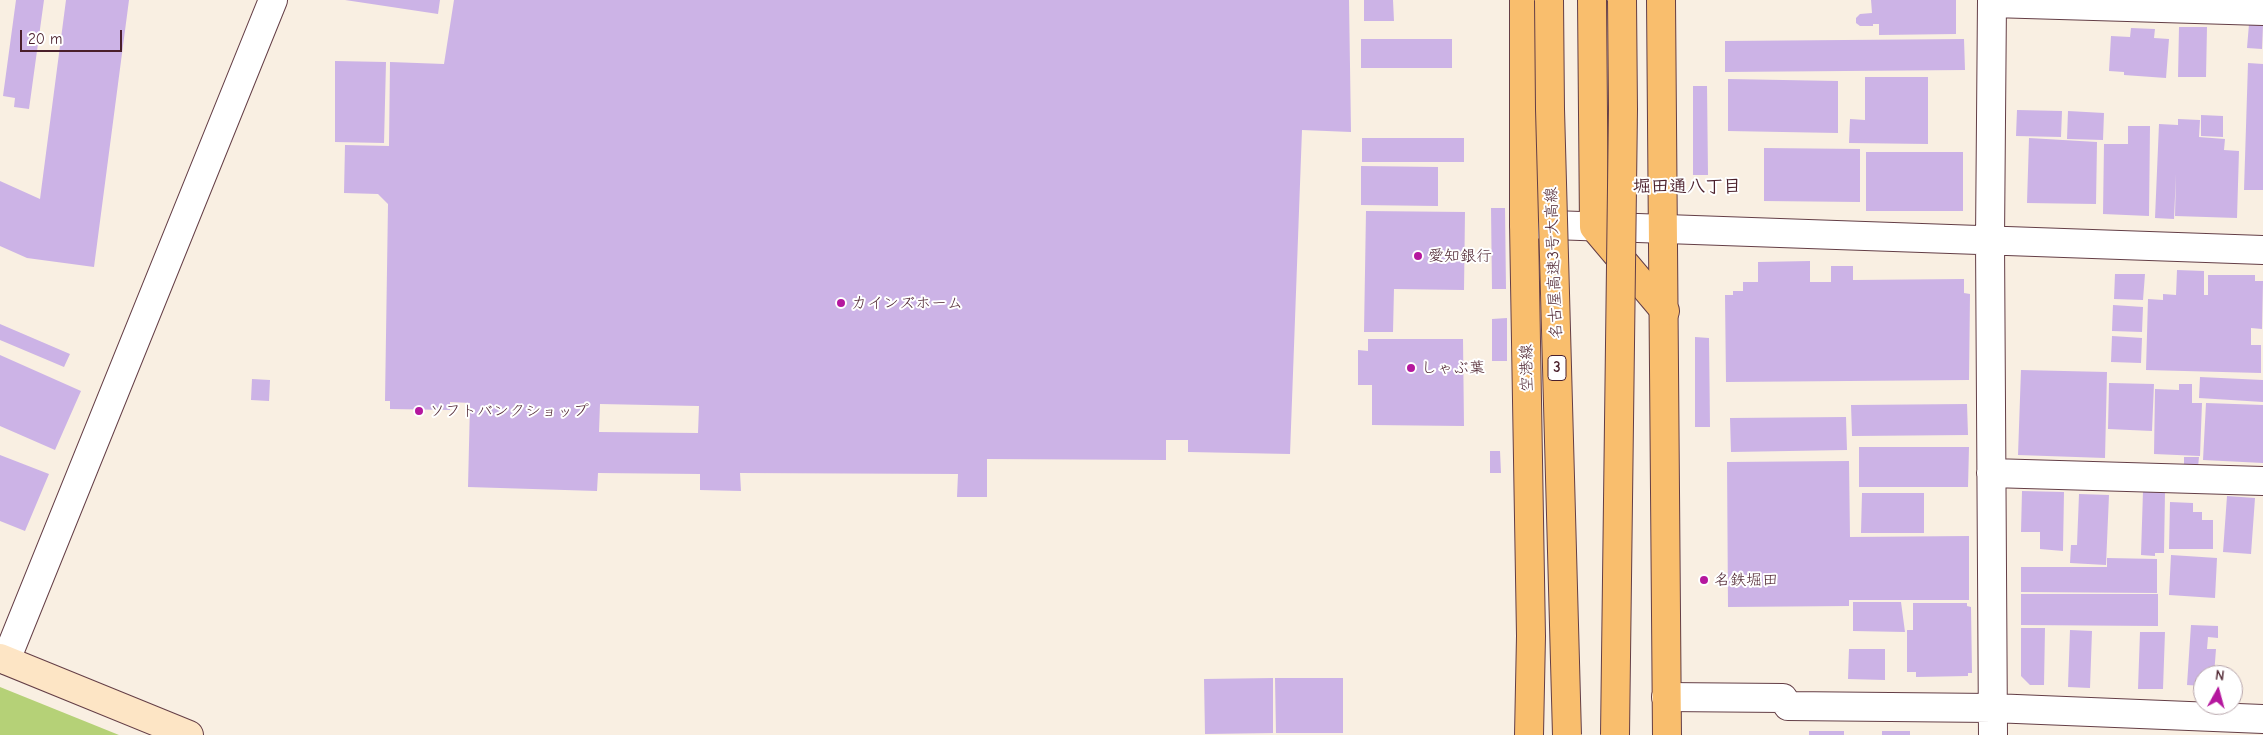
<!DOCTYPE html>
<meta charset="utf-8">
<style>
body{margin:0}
#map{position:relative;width:2263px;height:735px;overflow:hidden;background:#f9efe2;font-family:"Comic Neue",sans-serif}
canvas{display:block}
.north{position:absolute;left:2193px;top:665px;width:50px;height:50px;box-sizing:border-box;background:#fff;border:1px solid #b7a5aa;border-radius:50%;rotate:7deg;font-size:14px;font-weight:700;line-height:20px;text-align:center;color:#4a1f2b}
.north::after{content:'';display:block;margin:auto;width:18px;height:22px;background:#b5179e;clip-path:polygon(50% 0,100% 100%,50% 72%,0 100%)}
.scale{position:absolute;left:20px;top:30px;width:102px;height:22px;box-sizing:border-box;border:2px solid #4a1f2b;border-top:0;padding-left:6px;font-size:15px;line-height:18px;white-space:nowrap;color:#4a1f2b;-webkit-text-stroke:4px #fff;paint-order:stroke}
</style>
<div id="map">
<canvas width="2263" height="735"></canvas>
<div class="north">N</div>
<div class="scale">20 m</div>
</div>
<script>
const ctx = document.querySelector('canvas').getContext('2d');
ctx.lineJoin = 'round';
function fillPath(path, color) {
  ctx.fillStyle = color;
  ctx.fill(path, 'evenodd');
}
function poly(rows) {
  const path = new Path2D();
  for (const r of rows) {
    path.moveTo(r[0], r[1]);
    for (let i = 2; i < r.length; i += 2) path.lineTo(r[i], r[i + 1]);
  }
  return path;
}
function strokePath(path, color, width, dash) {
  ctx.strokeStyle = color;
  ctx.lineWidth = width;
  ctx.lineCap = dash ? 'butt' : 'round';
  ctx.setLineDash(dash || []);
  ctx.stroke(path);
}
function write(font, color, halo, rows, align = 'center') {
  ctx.font = font + ' "Comic Neue","Klee One",sans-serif';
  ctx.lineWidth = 4;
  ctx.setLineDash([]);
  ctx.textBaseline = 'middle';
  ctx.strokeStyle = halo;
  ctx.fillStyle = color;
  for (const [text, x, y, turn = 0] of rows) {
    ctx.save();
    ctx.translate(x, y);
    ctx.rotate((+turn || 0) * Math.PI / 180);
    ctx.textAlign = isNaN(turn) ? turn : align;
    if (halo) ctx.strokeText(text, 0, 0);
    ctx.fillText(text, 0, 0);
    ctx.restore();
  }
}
const green = poly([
 [0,687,119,735,0,735]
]);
const building = poly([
 [16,0,44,0,29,109,14,107,15,98,3,96],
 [66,0,129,0,94,267,27,258,0,246,0,181,40,199],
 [345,0,440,0,438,14],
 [454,0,1349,0,1351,132,1302,130,1290,454,1188,452,1188,440,1166,440,1166,460,987,459,987,497,957,497,958,474,740,473,741,491,700,490,700,474,598,473,597,491,468,487,470,403,450,402,450,410,390,409,390,401,385,401,388,204,378,194,344,193,345,145,389,146,390,62,444,64],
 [600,404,699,406,698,433,599,432],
 [1364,0,1393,0,1394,21,1364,21],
 [1871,0,1956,0,1956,34,1879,35,1879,24,1873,24,1873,26,1860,26,1856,23,1856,18,1860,14,1872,13],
 [2249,24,2263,25,2262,49,2247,48],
 [2179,27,2207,27,2206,77,2178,77],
 [2131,28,2155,29,2154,38,2169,39,2166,78,2124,75,2124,72,2109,71,2111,36,2130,37],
 [1361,39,1452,39,1452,68,1361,68],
 [1964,39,1965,70,1725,72,1725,41],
 [335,61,386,62,384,143,335,142],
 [2248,63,2263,64,2263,190,2244,190],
 [1865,77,1928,77,1928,144,1849,143,1850,119,1865,120],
 [1728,79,1838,81,1838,133,1728,131],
 [1693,86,1707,86,1708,175,1693,175],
 [2017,110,2062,111,2061,137,2016,136],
 [2068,111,2104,113,2103,140,2067,139],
 [2201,115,2223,116,2223,137,2201,136],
 [2178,119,2200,120,2199,137,2225,139,2224,150,2239,151,2237,218,2175,216,2176,174,2174,219,2155,218,2159,124,2178,125],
 [2128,126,2150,126,2149,216,2103,214,2104,144,2128,144],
 [1362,138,1464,138,1464,162,1362,162],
 [2029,138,2097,142,2096,204,2027,203],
 [1764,148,1860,149,1860,202,1764,201],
 [1866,152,1963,152,1963,211,1866,211],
 [1361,166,1438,167,1438,206,1361,205],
 [1491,208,1505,208,1506,289,1492,289],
 [1366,211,1465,212,1464,290,1394,289,1393,332,1364,332],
 [1810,261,1810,282,1831,282,1831,266,1853,266,1853,280,1964,279,1964,293,1970,294,1969,380,1726,382,1725,295,1733,295,1733,291,1743,291,1743,282,1758,282,1758,262],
 [2177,270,2204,271,2204,295,2208,295,2208,275,2255,275,2255,281,2263,281,2262,329,2251,328,2251,345,2261,345,2261,373,2146,370,2148,299,2163,300,2163,294,2176,295],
 [2115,274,2145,274,2143,300,2114,299],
 [2113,305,2143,307,2142,332,2112,331],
 [1507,318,1507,361,1492,361,1492,319],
 [0,324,70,354,64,367,0,340],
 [2112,336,2142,338,2141,363,2111,362],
 [1695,337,1709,338,1710,427,1695,427],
 [1368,339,1463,339,1464,426,1372,425,1372,385,1358,385,1358,350,1368,351],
 [0,355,81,391,55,450,0,426],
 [2021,370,2107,372,2105,458,2018,455],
 [2200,377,2263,380,2263,402,2199,398],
 [252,379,270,380,269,401,251,400],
 [2109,383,2154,384,2152,431,2108,429],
 [2179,384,2192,384,2192,403,2202,403,2200,456,2154,454,2155,389,2179,390],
 [2206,403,2263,405,2263,463,2203,460],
 [1967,404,1968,435,1852,436,1851,405],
 [1846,417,1847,450,1731,452,1730,418],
 [1859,447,1969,447,1968,487,1859,487],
 [1490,451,1500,451,1501,473,1490,473],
 [0,455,49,474,25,531,0,521],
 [2184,457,2199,457,2198,467,2184,466],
 [1849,461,1850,537,1969,536,1969,600,1849,600,1849,606,1728,607,1727,462],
 [2022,491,2064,492,2063,551,2040,549,2040,532,2021,532],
 [2143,491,2165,492,2164,553,2155,553,2155,556,2141,555],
 [1862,493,1924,493,1924,533,1861,533],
 [2079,494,2109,495,2106,565,2070,563,2071,545,2077,545],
 [2227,496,2255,498,2251,554,2223,552],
 [2170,502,2193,503,2193,512,2202,512,2202,520,2213,520,2213,549,2169,549],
 [2171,555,2217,558,2215,598,2169,595],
 [2107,558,2157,559,2157,593,2021,592,2021,567,2107,567],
 [2021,594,2158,594,2158,626,2021,625],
 [1853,602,1901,602,1905,632,1853,631],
 [1913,603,1967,603,1967,606,1971,607,1972,673,1968,673,1968,676,1916,677,1916,672,1907,672,1907,630,1913,630],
 [2191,625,2218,626,2218,638,2208,637,2207,649,2216,649,2214,675,2203,675,2203,686,2187,685],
 [2021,628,2045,628,2044,685,2030,685,2021,676],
 [2070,630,2092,631,2090,688,2068,687],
 [2140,632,2165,632,2163,689,2138,689],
 [1849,649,1885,649,1885,680,1848,679],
 [1273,678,1273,733,1205,734,1204,679],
 [1275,678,1343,678,1343,733,1276,733],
 [1809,731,1844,731,1844,735,1809,735],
 [1882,731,1910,731,1910,735,1882,735]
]);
const street = poly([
 [1992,0,1990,240,1993,735],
 [1992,3,2263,11],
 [1524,224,2263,250],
 [1991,473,2263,481],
 [6,660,273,0],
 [1666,697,1783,698,1788,706,1992,708,2263,719]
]);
const secondary = poly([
 [0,658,189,735]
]);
const primary = poly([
 [1524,0,1524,224,1531,636,1529,735],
 [1661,0,1667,735]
]);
const highway = poly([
 [1592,0,1594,227,1665,311]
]);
const highwayBridge = poly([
 [1549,0,1550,109,1567,735],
 [1615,735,1623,109,1622,0]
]);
const markers = [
 [1418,256,5,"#b5179e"],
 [841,303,5,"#b5179e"],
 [1411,368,5,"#b5179e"],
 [419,411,5,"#b5179e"],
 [1704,580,5,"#b5179e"]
];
const shields = [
 [1557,368,18]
];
const shieldNames = [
 ["3",1557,368]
];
const poiNames = [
 ["愛知銀行",1428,256],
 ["カインズホーム",851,303],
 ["しゃぶ葉",1421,368],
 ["ソフトバンクショップ",429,411],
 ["名鉄堀田",1714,580]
];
const streetNames = [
 ["名古屋高速3号大高線",1554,263,-92],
 ["空港線",1527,368,-91]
];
const neighbourhoodNames = [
 ["堀田通八丁目",1687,187]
];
fillPath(green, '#b5d177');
fillPath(building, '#ccb3e6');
strokePath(street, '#643e46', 30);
strokePath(secondary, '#643e46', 30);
strokePath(primary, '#643e46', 30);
strokePath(highway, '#643e46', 30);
strokePath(street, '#fff', 28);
strokePath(secondary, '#fde5c5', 28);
strokePath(primary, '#f9be6d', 28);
strokePath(highway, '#f9be6d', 28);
strokePath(highwayBridge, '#643e46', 30, []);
strokePath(highwayBridge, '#f9be6d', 28);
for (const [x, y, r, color] of markers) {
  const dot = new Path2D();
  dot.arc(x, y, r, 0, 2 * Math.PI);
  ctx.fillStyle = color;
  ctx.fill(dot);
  strokePath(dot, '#fff', 2);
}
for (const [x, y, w] of shields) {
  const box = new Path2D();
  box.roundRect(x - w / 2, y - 12.5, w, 25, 4);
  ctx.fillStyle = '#fff';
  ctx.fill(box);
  strokePath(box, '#4a1f2b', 1);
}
write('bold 15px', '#4a1f2b', null, shieldNames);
write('16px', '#4a1f2b', '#fff', poiNames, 'left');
write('16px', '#4a1f2b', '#fff', streetNames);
write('bold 18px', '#4a1f2b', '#fff', neighbourhoodNames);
</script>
